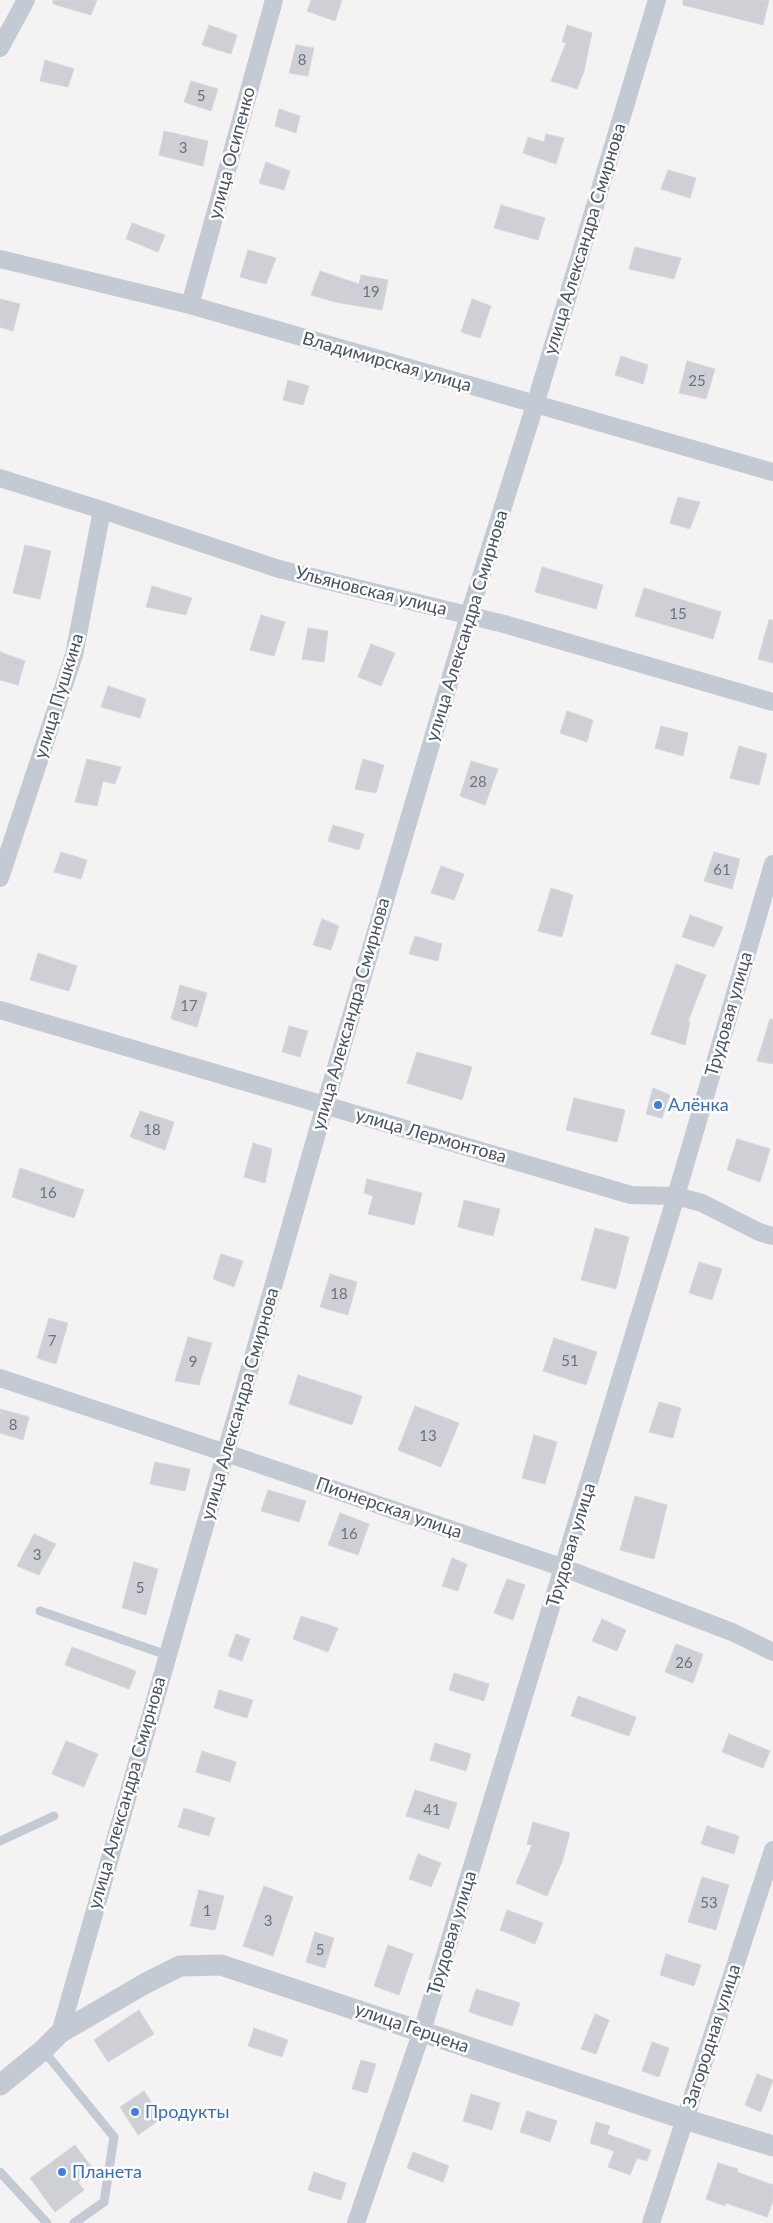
<!DOCTYPE html>
<meta charset="utf-8">
<style>
body{margin:0}
canvas{display:block;background:#f4f2f2}
</style>
<canvas width="773" height="2223"></canvas>
<script>
const ctx = document.querySelector('canvas').getContext('2d');
ctx.lineJoin = 'round';
function fillPath(path, color) {
  ctx.fillStyle = color;
  ctx.fill(path, 'evenodd');
}
function poly(rows) {
  const path = new Path2D();
  for (const r of rows) {
    path.moveTo(r[0], r[1]);
    for (let i = 2; i < r.length; i += 2) path.lineTo(r[i], r[i + 1]);
  }
  return path;
}
function strokePath(path, color, width, dash) {
  ctx.strokeStyle = color;
  ctx.lineWidth = width;
  ctx.lineCap = dash ? 'butt' : 'round';
  ctx.setLineDash(dash || []);
  ctx.stroke(path);
}
function write(font, color, halo, rows, align = 'center') {
  ctx.font = font + ' Lato,sans-serif';
  ctx.lineWidth = 5;
  ctx.setLineDash([]);
  ctx.textBaseline = 'middle';
  ctx.strokeStyle = halo;
  ctx.fillStyle = color;
  for (const [text, x, y, turn = 0] of rows) {
    ctx.save();
    ctx.translate(x, y);
    ctx.rotate((+turn || 0) * Math.PI / 180);
    ctx.textAlign = isNaN(turn) ? turn : align;
    if (halo) ctx.strokeText(text, 0, 0);
    ctx.fillText(text, 0, 0);
    ctx.restore();
  }
}
const building = poly([
 [53,0,97,0,91,15,53,4,53,0],
 [311,0,342,0,335,21,307,11,311,0],
 [683,0,769,0,763,25,683,5,683,0],
 [209,25,237,35,231,54,202,45,209,25],
 [567,25,592,33,584,71,577,89,551,81,566,43,562,42,567,25],
 [296,45,314,48,308,76,289,73,296,45],
 [45,60,74,69,68,87,40,81,45,60],
 [191,81,218,89,211,111,184,102,191,81],
 [279,109,300,116,296,133,275,126,279,109],
 [164,131,208,141,203,166,159,155,164,131],
 [546,134,564,138,556,164,523,153,528,137,544,142,546,134],
 [266,162,290,171,284,190,259,183,266,162],
 [668,170,696,178,690,198,661,189,668,170],
 [501,205,545,218,538,240,494,228,501,205],
 [132,223,165,235,158,252,126,239,132,223],
 [635,247,681,258,674,279,629,269,635,247],
 [248,250,276,258,266,284,240,277,248,250],
 [320,271,359,284,361,275,388,280,382,310,335,302,311,295,320,271],
 [0,299,20,304,13,331,0,327,0,299],
 [472,299,491,306,480,338,461,332,472,299],
 [621,356,648,365,643,384,615,375,621,356],
 [687,361,715,369,706,399,679,393,687,361],
 [288,380,309,386,303,405,283,400,288,380],
 [678,497,700,502,690,529,670,523,678,497],
 [25,545,51,551,40,599,13,593,25,545],
 [542,567,603,585,596,609,535,592,542,567],
 [152,586,192,598,186,615,146,607,152,586],
 [644,588,721,612,713,639,635,616,644,588],
 [261,615,285,622,274,656,250,650,261,615],
 [769,620,773,620,773,663,758,659,769,620],
 [308,628,328,631,324,662,302,659,308,628],
 [371,644,395,653,381,686,358,677,371,644],
 [0,652,25,661,18,685,0,680,0,652],
 [108,686,146,699,140,718,101,707,108,686],
 [567,711,593,720,587,742,560,733,567,711],
 [661,726,688,733,683,756,655,748,661,726],
 [739,746,767,754,759,785,730,778,739,746],
 [87,759,121,767,115,784,103,781,97,806,75,802,87,759],
 [363,759,384,765,376,793,355,789,363,759],
 [471,761,498,769,485,805,460,796,471,761],
 [333,825,364,834,359,850,328,841,333,825],
 [61,852,87,860,81,879,54,872,61,852],
 [714,852,740,859,732,889,704,881,714,852],
 [441,866,464,874,454,900,431,893,441,866],
 [551,888,573,895,562,937,538,931,551,888],
 [690,915,723,927,714,947,682,937,690,915],
 [322,919,339,926,331,950,313,945,322,919],
 [415,936,442,944,438,961,409,954,415,936],
 [38,953,77,966,69,991,30,980,38,953],
 [676,964,706,975,688,1021,690,1022,685,1045,651,1034,676,964],
 [180,985,207,993,197,1027,171,1019,180,985],
 [770,1019,773,1019,773,1064,757,1061,770,1019],
 [289,1026,308,1031,300,1057,282,1052,289,1026],
 [417,1052,472,1067,462,1100,407,1083,417,1052],
 [653,1088,670,1095,662,1118,646,1114,653,1088],
 [574,1098,625,1110,617,1142,566,1130,574,1098],
 [140,1111,174,1122,165,1150,130,1137,140,1111],
 [737,1139,770,1149,760,1182,727,1170,737,1139],
 [253,1143,272,1149,265,1183,244,1177,253,1143],
 [20,1168,84,1190,74,1218,12,1197,20,1168],
 [367,1179,422,1193,414,1225,368,1214,373,1196,364,1193,367,1179],
 [464,1200,500,1209,493,1236,458,1227,464,1200],
 [595,1228,629,1237,616,1289,581,1280,595,1228],
 [221,1254,243,1261,234,1287,213,1279,221,1254],
 [699,1262,722,1269,712,1300,689,1293,699,1262],
 [330,1274,357,1282,348,1315,320,1307,330,1274],
 [49,1318,68,1323,56,1364,37,1358,49,1318],
 [188,1337,212,1343,199,1385,175,1381,188,1337],
 [554,1338,597,1352,586,1385,543,1371,554,1338],
 [298,1375,362,1396,352,1425,289,1404,298,1375],
 [659,1402,681,1408,673,1438,649,1432,659,1402],
 [415,1406,459,1423,441,1467,398,1450,415,1406],
 [0,1409,29,1417,23,1440,0,1433,0,1409],
 [534,1435,557,1442,545,1484,522,1478,534,1435],
 [155,1462,190,1469,185,1491,150,1484,155,1462],
 [268,1490,306,1501,299,1522,261,1511,268,1490],
 [635,1496,667,1505,654,1559,620,1550,635,1496],
 [340,1513,369,1524,358,1555,328,1545,340,1513],
 [34,1534,56,1544,39,1575,17,1566,34,1534],
 [452,1558,467,1564,458,1591,442,1586,452,1558],
 [134,1562,158,1569,146,1615,122,1608,134,1562],
 [507,1579,525,1585,513,1620,494,1613,507,1579],
 [301,1616,338,1628,328,1652,293,1639,301,1616],
 [602,1619,626,1630,617,1651,592,1641,602,1619],
 [236,1634,250,1639,242,1661,228,1656,236,1634],
 [676,1644,703,1654,693,1683,665,1672,676,1644],
 [72,1647,136,1671,129,1689,65,1665,72,1647],
 [454,1673,489,1684,484,1701,449,1690,454,1673],
 [219,1690,253,1700,247,1718,214,1708,219,1690],
 [578,1696,636,1717,629,1736,571,1716,578,1696],
 [729,1734,770,1751,763,1768,722,1752,729,1734],
 [66,1741,98,1754,84,1787,52,1774,66,1741],
 [435,1743,471,1754,466,1771,430,1760,435,1743],
 [202,1751,236,1762,230,1782,196,1772,202,1751],
 [415,1790,457,1803,449,1829,406,1816,415,1790],
 [184,1808,215,1818,209,1836,178,1827,184,1808],
 [533,1822,570,1833,562,1862,547,1896,516,1883,532,1845,527,1844,533,1822],
 [707,1826,739,1836,734,1854,701,1844,707,1826],
 [418,1854,441,1863,431,1887,409,1879,418,1854],
 [702,1877,729,1885,716,1930,688,1922,702,1877],
 [264,1886,293,1897,273,1956,243,1946,264,1886],
 [199,1890,224,1896,215,1930,190,1926,199,1890],
 [507,1910,543,1923,535,1944,500,1930,507,1910],
 [315,1932,334,1938,325,1968,306,1962,315,1932],
 [388,1945,413,1954,399,1995,374,1986,388,1945],
 [666,1954,701,1965,694,1986,660,1975,666,1954],
 [476,1989,520,2003,512,2026,469,2012,476,1989],
 [139,2010,154,2034,108,2062,94,2040,139,2010],
 [595,2014,609,2020,596,2054,581,2049,595,2014],
 [254,2028,288,2040,282,2057,248,2046,254,2028],
 [652,2042,669,2048,659,2077,642,2071,652,2042],
 [361,2060,376,2064,367,2093,352,2089,361,2060],
 [757,2074,773,2080,761,2112,745,2105,757,2074],
 [144,2091,162,2118,138,2135,120,2107,144,2091],
 [471,2094,500,2103,492,2130,463,2121,471,2094],
 [527,2111,557,2121,550,2142,520,2132,527,2111],
 [596,2122,610,2126,607,2134,651,2150,647,2161,637,2158,630,2175,608,2167,614,2151,590,2143,596,2122],
 [75,2145,94,2170,78,2182,84,2190,55,2212,30,2178,75,2145],
 [413,2152,449,2166,443,2182,407,2168,413,2152],
 [718,2163,738,2169,737,2172,773,2185,773,2201,767,2217,726,2203,725,2206,706,2199,718,2163],
 [314,2172,346,2183,341,2200,308,2190,314,2172]
]);
const service = poly([
 [40,1611,167,1655],
 [0,1841,54,1816],
 [43,2050,114,2137,104,2202,74,2223],
 [0,2172,47,2223]
]);
const minor = poly([
 [0,48,26,0],
 [0,259,190,305,773,472],
 [190,305,274,0],
 [0,478,102,510,279,569,504,624,773,702],
 [0,878,74,655,102,510],
 [0,1010,631,1195,676,1196,702,1203,759,1232,773,1236],
 [0,1378,226,1453,564,1568,732,1632,773,1652],
 [60,2033,325,1105,469,615,535,405,657,0],
 [356,2223,422,2031,676,1196,773,864],
 [651,2223,773,1850]
]);
const tertiary = poly([
 [0,2085,43,2050,60,2033,146,1983,180,1966,221,1965,684,2119,773,2146]
]);
const markers = [
 [658,1105,5,"#3f7fe0"],
 [135,2112,5,"#3f7fe0"],
 [62,2172,5,"#3f7fe0"]
];
const numberNames = [
 ["8",302,60],
 ["5",201,96],
 ["3",183,148],
 ["19",371,292],
 ["25",697,381],
 ["15",678,614],
 ["28",478,782],
 ["61",722,870],
 ["17",189,1006],
 ["18",152,1130],
 ["16",48,1193],
 ["18",339,1294],
 ["7",52,1341],
 ["51",570,1361],
 ["9",193,1362],
 ["8",13,1425],
 ["13",428,1436],
 ["16",349,1534],
 ["3",37,1555],
 ["5",140,1588],
 ["26",684,1663],
 ["41",432,1810],
 ["53",709,1903],
 ["1",207,1911],
 ["3",268,1921],
 ["5",320,1950]
];
const streetNames = [
 ["улица Осипенко",232,153,-75],
 ["улица Александра Смирнова",585,239,-73],
 ["Владимирская улица",387,362,16],
 ["Ульяновская улица",371,591,14],
 ["улица Александра Смирнова",467,626,-73],
 ["улица Пушкина",59,696,-73],
 ["улица Александра Смирнова",351,1014,-74],
 ["Трудовая улица",729,1014,-74],
 ["улица Лермонтова",431,1136,16],
 ["улица Александра Смирнова",240,1404,-74],
 ["Пионерская улица",389,1508,19],
 ["Трудовая улица",571,1545,-73],
 ["улица Александра Смирнова",127,1793,-74],
 ["Трудовая улица",452,1933,-73],
 ["улица Герцена",412,2028,19],
 ["Загородная улица",712,2036,-72]
];
const shopNames = [
 ["Алёнка",668,1105],
 ["Продукты",145,2112],
 ["Планета",72,2172]
];
fillPath(building, '#ced0d6');
strokePath(building, '#d6d7dd', 1);
strokePath(service, '#c3cad3', 9);
strokePath(minor, '#c3cad3', 18);
strokePath(tertiary, '#c3cad3', 21);
for (const [x, y, r, color] of markers) {
  const dot = new Path2D();
  dot.arc(x, y, r, 0, 2 * Math.PI);
  ctx.fillStyle = color;
  ctx.fill(dot);
  strokePath(dot, '#fff', 2);
}
write('15px', '#6a727d', null, numberNames);
write('18px', '#49525f', '#fff', streetNames);
write('18px', '#366cbe', '#fff', shopNames, 'left');
</script>
